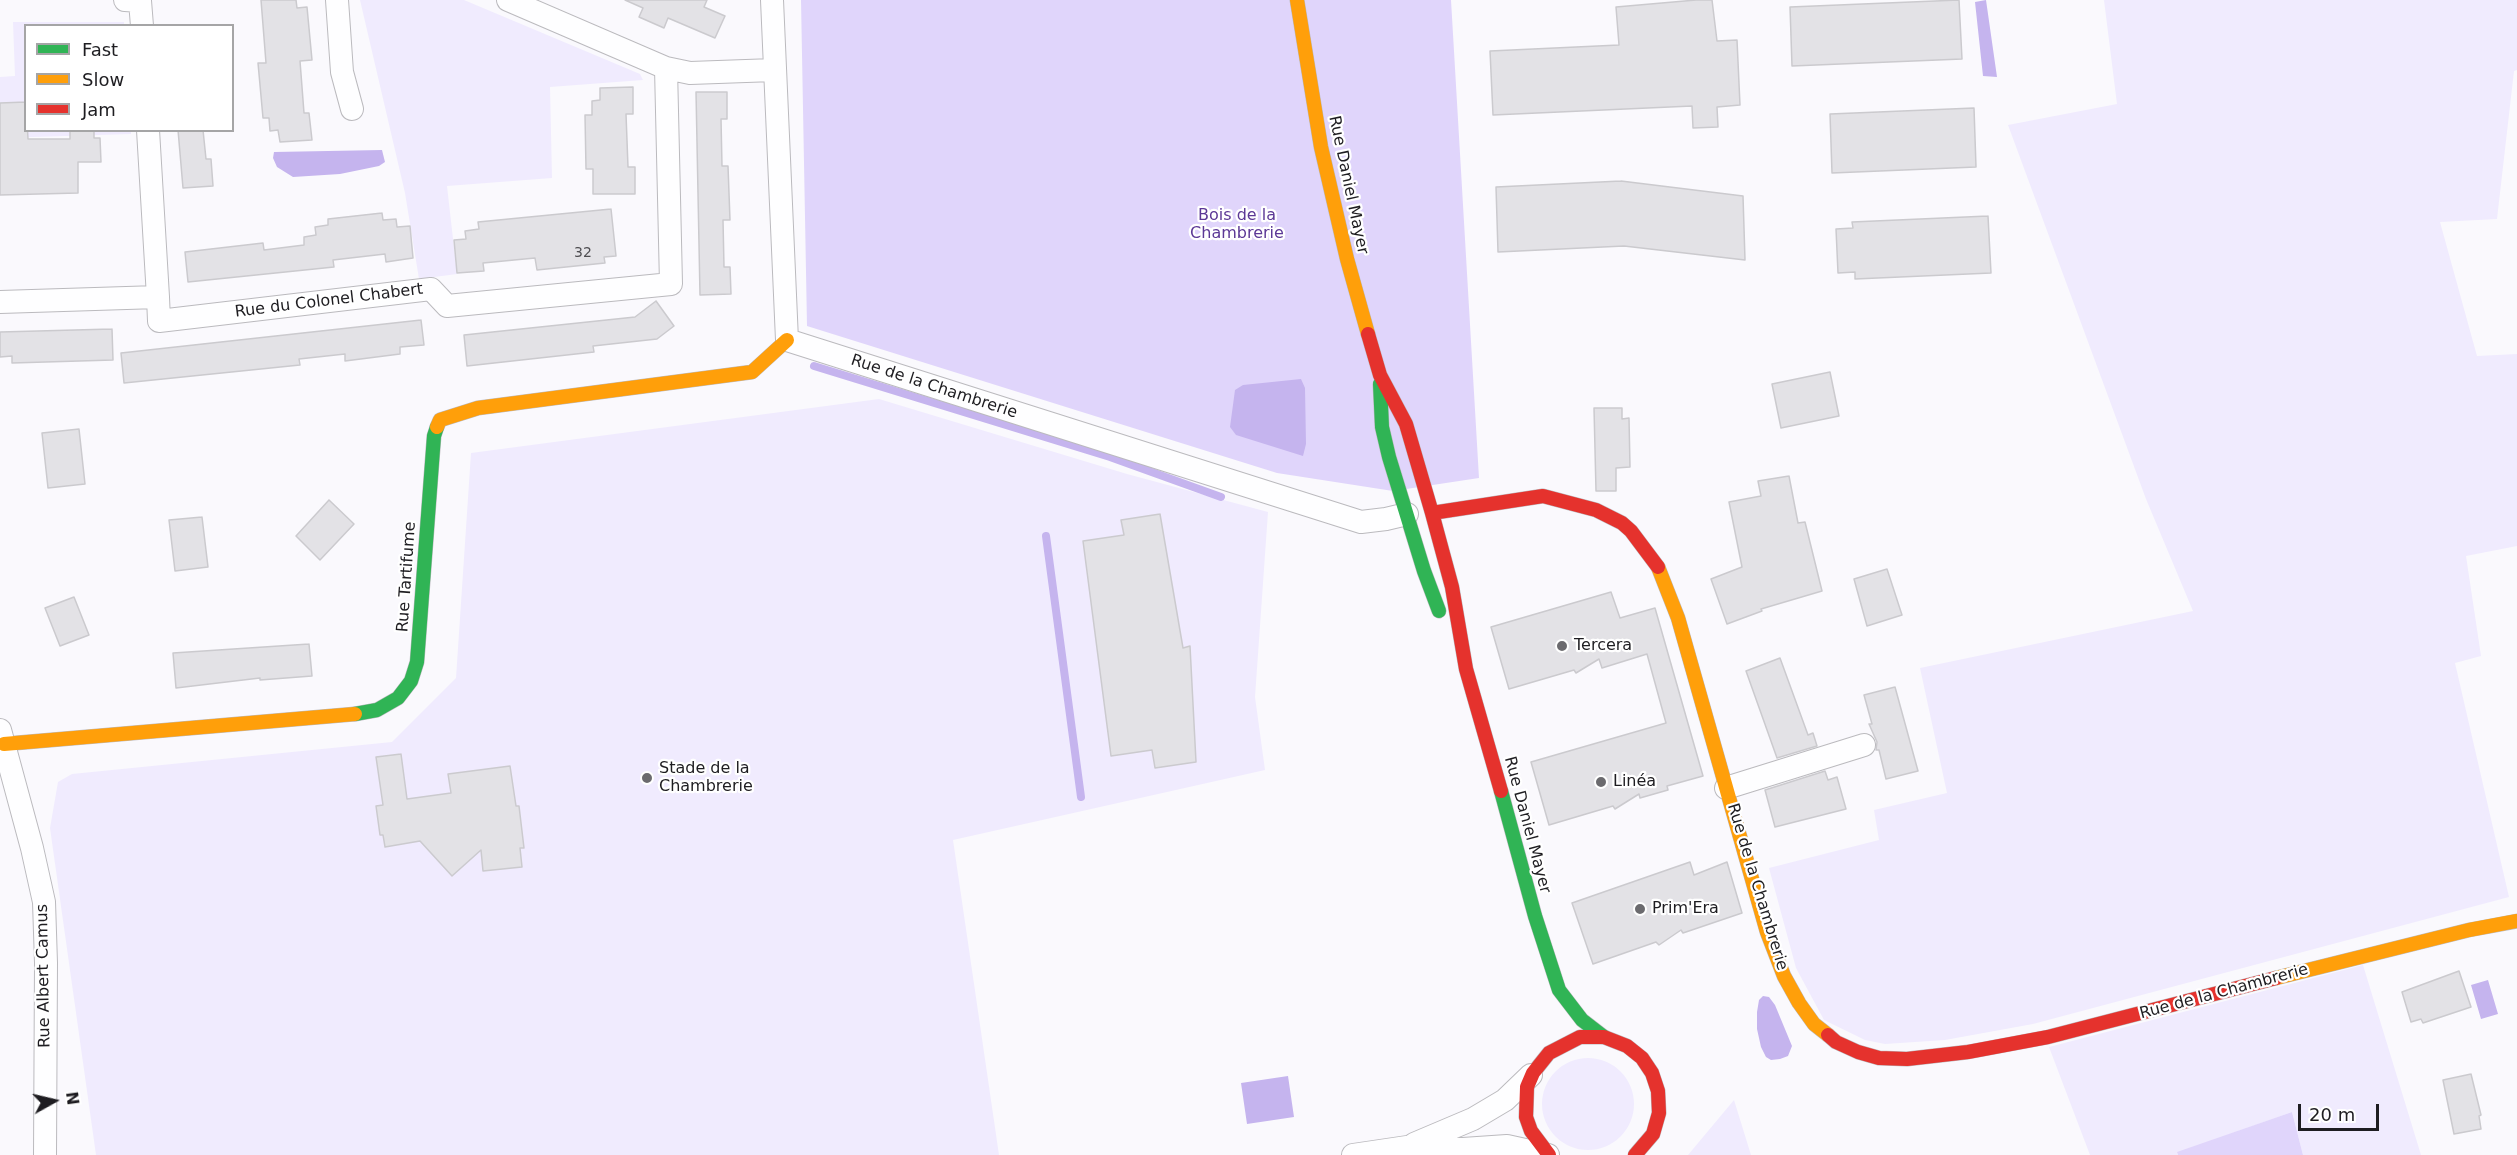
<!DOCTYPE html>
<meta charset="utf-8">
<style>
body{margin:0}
#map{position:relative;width:2517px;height:1155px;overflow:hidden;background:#faf9fd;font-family:"DejaVu Sans",sans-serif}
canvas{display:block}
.legend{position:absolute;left:24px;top:24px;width:210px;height:108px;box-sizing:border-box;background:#fff;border:2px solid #a5a5a6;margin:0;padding:8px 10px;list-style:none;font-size:18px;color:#1e1d21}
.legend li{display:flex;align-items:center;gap:12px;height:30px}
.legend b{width:30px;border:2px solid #a5a5a6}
.north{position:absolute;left:24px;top:1071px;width:60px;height:60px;-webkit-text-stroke:4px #fff;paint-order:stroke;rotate:82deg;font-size:16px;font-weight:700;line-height:24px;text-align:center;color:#1e1d21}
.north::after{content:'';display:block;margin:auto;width:21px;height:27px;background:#1e1d21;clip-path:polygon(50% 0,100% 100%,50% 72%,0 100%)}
.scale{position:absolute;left:2298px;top:1104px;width:81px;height:27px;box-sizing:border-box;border:3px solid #1e1d21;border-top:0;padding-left:8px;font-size:18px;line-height:21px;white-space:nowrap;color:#1e1d21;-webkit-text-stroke:4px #fff;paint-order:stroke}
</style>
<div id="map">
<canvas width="2517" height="1155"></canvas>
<ul class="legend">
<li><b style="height:8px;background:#30b455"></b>Fast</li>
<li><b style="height:8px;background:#ff9f0a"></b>Slow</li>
<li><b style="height:8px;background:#e5322d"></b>Jam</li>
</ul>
<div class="north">N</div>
<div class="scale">20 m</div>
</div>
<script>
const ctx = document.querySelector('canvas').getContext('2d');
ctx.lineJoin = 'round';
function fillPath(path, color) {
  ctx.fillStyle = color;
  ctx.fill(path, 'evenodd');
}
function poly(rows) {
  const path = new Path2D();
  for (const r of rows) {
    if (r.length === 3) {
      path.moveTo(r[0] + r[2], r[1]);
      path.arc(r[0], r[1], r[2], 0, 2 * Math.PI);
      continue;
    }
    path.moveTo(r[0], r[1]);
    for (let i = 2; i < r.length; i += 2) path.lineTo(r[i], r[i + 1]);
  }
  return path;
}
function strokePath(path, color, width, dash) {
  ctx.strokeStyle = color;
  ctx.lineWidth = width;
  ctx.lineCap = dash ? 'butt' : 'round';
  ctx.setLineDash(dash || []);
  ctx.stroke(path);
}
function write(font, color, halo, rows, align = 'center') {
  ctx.font = font + ' "DejaVu Sans",sans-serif';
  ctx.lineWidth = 4.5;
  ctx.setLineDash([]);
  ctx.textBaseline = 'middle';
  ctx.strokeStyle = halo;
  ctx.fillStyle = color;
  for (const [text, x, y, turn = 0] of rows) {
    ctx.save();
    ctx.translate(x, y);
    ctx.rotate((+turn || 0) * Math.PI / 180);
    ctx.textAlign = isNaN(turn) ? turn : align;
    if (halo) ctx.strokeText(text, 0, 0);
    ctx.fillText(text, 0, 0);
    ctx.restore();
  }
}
const green = poly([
 [360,0,464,0,640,74,643,80,550,87,552,178,447,186,457,274,419,279,405,193],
 [2104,0,2517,0,2517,70,2514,71,2497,219,2440,222,2477,356,2517,354,2517,546,2466,556,2481,656,2455,663,2509,897,2033,1024,1945,1040,1885,1044,1865,1040,1824,1020,1796,968,1769,868,1879,840,1874,810,1947,793,1920,668,2193,611,2146,499,2008,125,2117,104],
 [13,22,124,22,124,25,26,26,26,130,131,130,131,134,0,138,0,77,15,76],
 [879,399,1127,474,1268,512,1255,697,1265,770,953,840,999,1155,96,1155,50,828,58,782,72,774,392,742,456,678,471,453],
 [2363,965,2421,1155,2303,1155,2292,1112,2177,1153,2178,1155,2090,1155,2049,1047],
 [1588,1104,46],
 [1734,1100,1751,1155,1688,1155]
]);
const forest = poly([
 [801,0,1451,0,1479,478,1393,491,1277,473,807,326],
 [2292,1112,2303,1155,2178,1155,2177,1152]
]);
const water = poly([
 [1986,0,1997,77,1983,76,1975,2],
 [382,150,385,162,379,166,340,174,293,177,277,167,273,158,274,152],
 [1301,379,1305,388,1306,444,1303,456,1236,435,1230,427,1235,390,1243,385],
 [2488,980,2498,1014,2481,1019,2471,985],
 [1763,996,1769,997,1775,1005,1792,1046,1788,1056,1780,1059,1771,1060,1766,1057,1761,1047,1757,1029,1757,1012,1759,1000],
 [1288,1076,1294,1117,1247,1124,1241,1083]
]);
const stream = poly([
 [814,366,1110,457,1221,497],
 [1046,536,1081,797]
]);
const building = poly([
 [261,0,296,0,297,8,307,7,312,60,300,61,304,113,309,113,312,140,280,142,278,130,270,131,269,118,263,118,258,63,266,63,261,0],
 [625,0,707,0,704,7,725,16,715,38,668,18,664,28,639,17,643,8,625,0],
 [1696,0,1712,0,1717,41,1737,40,1740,105,1717,107,1718,127,1693,128,1692,106,1493,115,1490,51,1619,45,1616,7,1696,0],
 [1959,0,1962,59,1792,66,1790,7,1959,0],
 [633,87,633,114,626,114,628,167,635,167,635,194,593,194,593,169,586,169,585,115,592,115,592,101,600,100,600,88,633,87],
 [696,92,727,92,727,119,721,119,722,166,728,166,730,220,723,220,724,267,730,267,731,294,700,295,696,92],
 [26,102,28,139,70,139,70,130,94,130,94,138,100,138,101,162,78,162,78,193,0,195,0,103,26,102],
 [1974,108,1976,167,1832,173,1830,114,1974,108],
 [178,130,203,130,206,159,211,159,213,186,183,188,178,130],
 [1621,181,1743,196,1745,260,1624,246,1498,252,1496,187,1621,181],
 [611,209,616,256,604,257,605,263,537,270,535,258,483,263,484,271,457,273,454,240,466,239,465,231,479,229,478,222,611,209],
 [382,213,383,220,396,219,397,227,410,226,413,258,386,262,385,254,333,260,334,267,188,282,185,252,263,243,264,250,304,245,304,237,316,235,315,227,328,225,328,219,382,213],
 [1988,216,1991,273,1855,279,1855,272,1838,273,1836,229,1853,228,1852,222,1988,216],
 [656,301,674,326,657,339,593,346,594,352,467,366,464,335,635,317,656,301],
 [421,320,424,345,400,347,400,354,345,361,345,354,299,359,300,365,124,383,121,353,421,320],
 [112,329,113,360,12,363,12,356,0,357,0,332,112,329],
 [1830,372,1839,416,1781,428,1772,384,1830,372],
 [1594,408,1622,408,1622,419,1629,418,1630,467,1616,468,1616,491,1596,491,1594,408],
 [79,429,85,484,48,488,42,433,79,429],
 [1789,476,1798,523,1805,522,1822,591,1761,609,1762,611,1727,624,1711,579,1742,567,1729,502,1761,496,1758,481,1789,476],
 [329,500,354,524,320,560,296,536,329,500],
 [1160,514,1183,648,1190,646,1196,762,1155,768,1152,750,1111,756,1083,541,1124,535,1121,520,1160,514],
 [202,517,208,567,175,571,169,520,202,517],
 [1887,569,1902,615,1867,626,1854,579,1887,569],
 [1611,592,1620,618,1655,608,1703,776,1667,786,1668,790,1640,798,1639,794,1615,809,1613,806,1549,825,1531,762,1666,723,1647,654,1602,668,1599,659,1576,673,1574,670,1509,689,1491,627,1611,592],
 [74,597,89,635,60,646,45,608,74,597],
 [309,644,312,676,260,680,260,678,176,688,173,653,309,644],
 [1780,658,1808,735,1813,733,1817,746,1777,758,1746,671,1780,658],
 [1895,687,1918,771,1886,779,1879,750,1876,750,1877,742,1869,724,1872,724,1864,695,1895,687],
 [401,754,407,799,451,793,448,774,510,766,516,806,519,806,524,848,520,848,522,867,483,871,481,850,452,876,420,841,385,847,383,835,380,835,376,806,383,805,376,757,401,754],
 [1825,771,1828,780,1837,777,1846,809,1775,827,1765,790,1825,771],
 [1690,862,1694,875,1727,862,1742,913,1683,933,1681,930,1659,945,1656,942,1593,964,1572,903,1690,862],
 [2459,971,2471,1007,2423,1023,2421,1019,2411,1022,2402,992,2459,971],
 [2471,1074,2481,1115,2479,1116,2481,1129,2454,1134,2443,1080,2471,1074]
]);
const street = poly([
 [125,0,140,1,142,26],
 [337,0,342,72,352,109],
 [508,0,666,68,690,73,774,70],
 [772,0,787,340,1361,522,1386,519,1407,514],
 [148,130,158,297],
 [0,302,158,297,159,321,431,289,447,306,671,284,666,68],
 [0,730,32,848,44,902,46,963,45,1155],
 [1726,788,1864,745],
 [1414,1144,1473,1119,1505,1100,1531,1075],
 [1353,1155,1407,1147,1463,1149,1507,1146,1548,1155]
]);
const fast = poly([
 [1380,384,1382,427,1389,457,1424,571,1439,611],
 [355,714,377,710,398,698,411,681,417,662,434,436,437,427],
 [1501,791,1535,916,1559,990,1582,1020,1604,1037]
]);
const slow = poly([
 [1297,0,1321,147,1347,259,1368,334],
 [437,427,440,420,478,408,752,372,787,340],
 [1658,567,1678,618,1767,932,1784,976,1799,1003,1814,1024,1828,1035],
 [4,744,355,714],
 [2276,978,2469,930,2517,921]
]);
const jam = poly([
 [1368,334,1380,375,1406,424,1432,513,1452,587,1466,669,1501,791],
 [1432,513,1543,496,1596,510,1622,523,1631,531,1658,567],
 [1828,1035,1836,1042,1858,1052,1879,1058,1907,1059,1968,1052,2048,1037,2276,978],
 [1549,1155,1531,1131,1526,1117,1527,1087,1533,1073,1549,1053,1580,1037,1604,1037,1627,1046,1642,1058,1652,1073,1658,1091,1659,1113,1653,1134,1635,1155]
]);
const markers = [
 [1562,646,6,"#6b6a6e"],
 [647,778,6,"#6b6a6e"],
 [1601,782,6,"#6b6a6e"],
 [1640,909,6,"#6b6a6e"]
];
const numberNames = [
 ["32",583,253]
];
const streetNames = [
 ["Rue Daniel Mayer",1348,185,78],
 ["Rue du Colonel Chabert",329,301,-7],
 ["Rue de la Chambrerie",934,387,18],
 ["Rue Tartifume",407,577,-86],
 ["Rue Daniel Mayer",1527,825,75],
 ["Rue de la Chambrerie",1757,887,73],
 ["Rue Albert Camus",44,976,-91],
 ["Rue de la Chambrerie",2224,992,-15]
];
const parkNames = [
 ["Bois de la",1237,216],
 ["Chambrerie",1237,234]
];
const poiNames = [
 ["Tercera",1574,646],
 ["Stade de la",659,769],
 ["Chambrerie",659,787],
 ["Linéa",1613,782],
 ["Prim'Era",1652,909]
];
fillPath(green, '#f0ebfe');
fillPath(forest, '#e0d5fb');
fillPath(water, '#c5b4ee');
strokePath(stream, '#c5b4ee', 8);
fillPath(building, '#e3e2e6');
strokePath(building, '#cbcace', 1.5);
strokePath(street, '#bbbabe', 24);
strokePath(fast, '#bbbabe', 15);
strokePath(slow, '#bbbabe', 15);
strokePath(jam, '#bbbabe', 15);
strokePath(street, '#fefeff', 22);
strokePath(fast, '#30b455', 14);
strokePath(slow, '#ff9f0a', 14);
strokePath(jam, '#e5322d', 14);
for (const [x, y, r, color] of markers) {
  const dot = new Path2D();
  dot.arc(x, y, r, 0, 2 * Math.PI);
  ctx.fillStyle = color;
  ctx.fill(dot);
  strokePath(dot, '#fff', 2);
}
write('14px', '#4f4e52', null, numberNames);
write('16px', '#1e1d21', '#fff', streetNames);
write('16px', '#5c3896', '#fff', parkNames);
write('16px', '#1e1d21', '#fff', poiNames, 'left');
</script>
